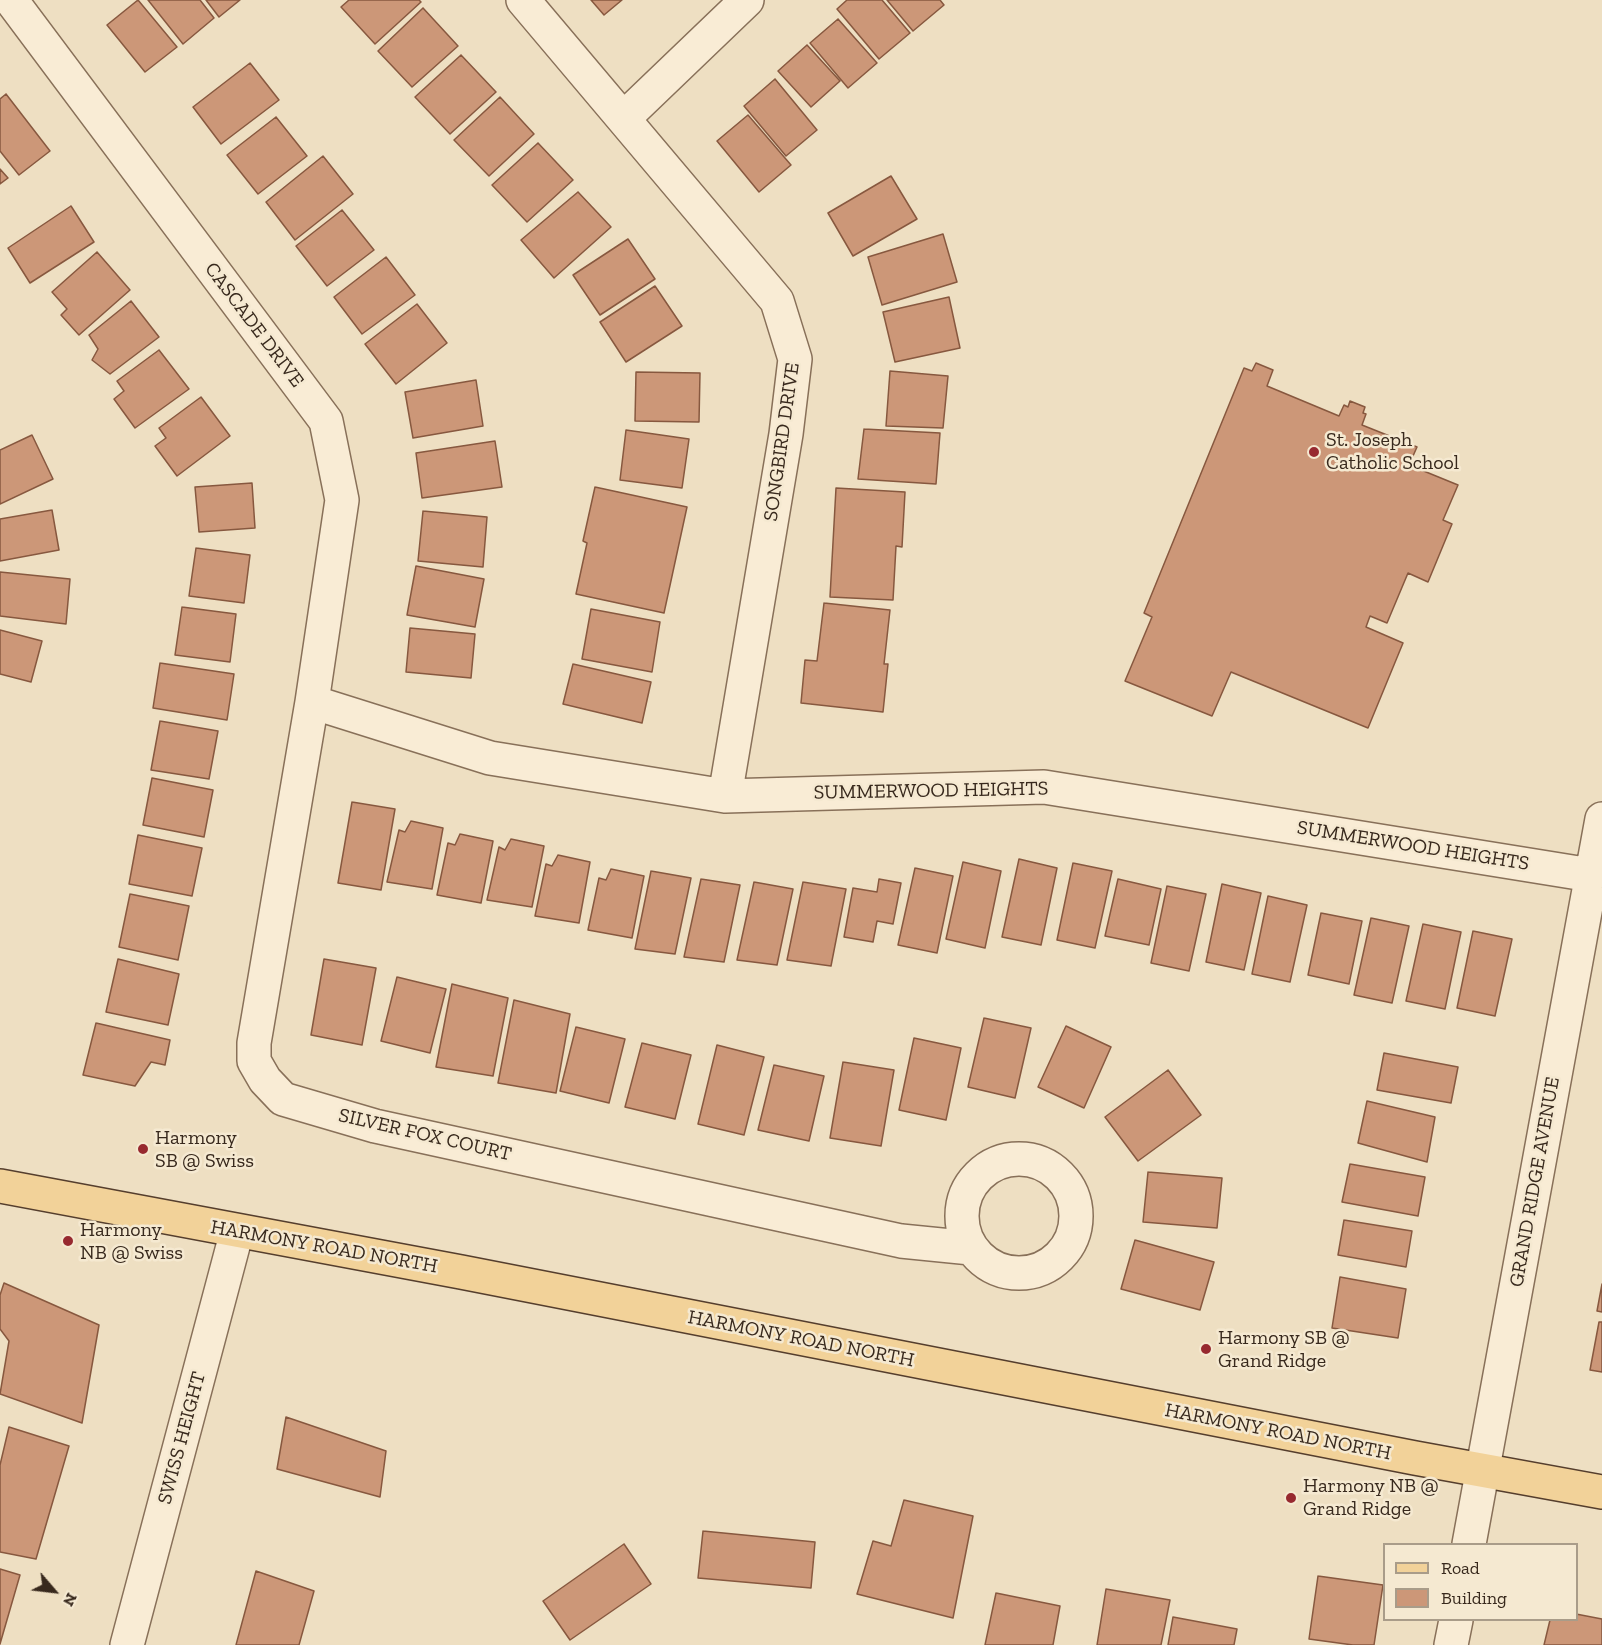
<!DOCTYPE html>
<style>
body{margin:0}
#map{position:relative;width:1602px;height:1645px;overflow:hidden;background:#eedfc2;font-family:"Zilla Slab",serif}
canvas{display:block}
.legend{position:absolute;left:1383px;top:1543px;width:195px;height:78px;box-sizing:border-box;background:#f5e9d1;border:2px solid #a99c89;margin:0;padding:8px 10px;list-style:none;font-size:18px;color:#38291d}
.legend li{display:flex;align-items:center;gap:12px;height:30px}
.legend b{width:30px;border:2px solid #a99c89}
.north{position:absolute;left:24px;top:1561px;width:60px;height:60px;-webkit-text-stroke:4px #f5e9d1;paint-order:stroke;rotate:118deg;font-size:16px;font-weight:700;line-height:24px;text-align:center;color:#38291d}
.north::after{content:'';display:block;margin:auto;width:21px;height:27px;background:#38291d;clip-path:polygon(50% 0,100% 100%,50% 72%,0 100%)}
</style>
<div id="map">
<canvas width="1602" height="1645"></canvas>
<ul class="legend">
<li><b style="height:8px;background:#f2d299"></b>Road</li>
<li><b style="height:16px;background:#cc9778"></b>Building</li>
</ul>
<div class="north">N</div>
</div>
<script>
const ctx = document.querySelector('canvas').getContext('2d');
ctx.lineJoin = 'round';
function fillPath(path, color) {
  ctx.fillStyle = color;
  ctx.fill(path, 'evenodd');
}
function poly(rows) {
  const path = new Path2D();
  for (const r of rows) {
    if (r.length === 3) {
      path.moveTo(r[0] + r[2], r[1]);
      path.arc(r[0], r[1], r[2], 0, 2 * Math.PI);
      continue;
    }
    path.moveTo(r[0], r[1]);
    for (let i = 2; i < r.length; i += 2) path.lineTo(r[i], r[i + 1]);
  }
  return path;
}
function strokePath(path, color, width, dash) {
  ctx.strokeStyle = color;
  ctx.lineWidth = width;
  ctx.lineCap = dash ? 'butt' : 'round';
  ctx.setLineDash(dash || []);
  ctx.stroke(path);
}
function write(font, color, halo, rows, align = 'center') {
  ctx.font = font + ' "Zilla Slab",serif';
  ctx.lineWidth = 5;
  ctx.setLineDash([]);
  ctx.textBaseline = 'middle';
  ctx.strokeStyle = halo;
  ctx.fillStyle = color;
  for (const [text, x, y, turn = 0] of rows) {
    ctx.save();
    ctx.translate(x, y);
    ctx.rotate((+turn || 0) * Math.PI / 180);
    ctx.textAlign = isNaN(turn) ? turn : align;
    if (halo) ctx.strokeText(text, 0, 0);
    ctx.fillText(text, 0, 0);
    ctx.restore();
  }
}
const building = poly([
 [138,0,177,47,145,72,107,25,138,0],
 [148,0,200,0,214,18,183,44,148,0],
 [206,0,240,0,219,17,206,0],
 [349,0,419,0,421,2,375,44,341,7,349,0],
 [591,0,622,0,604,15,591,0],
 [847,0,882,0,910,33,879,59,837,9,847,0],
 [887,0,940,0,944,5,913,31,887,0],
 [423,8,458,46,412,87,378,51,423,8],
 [838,19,877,63,848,88,810,43,838,19],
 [807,45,840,81,811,107,778,71,807,45],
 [461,55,496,92,450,134,415,97,461,55],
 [250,63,279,100,221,144,193,107,250,63],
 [775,79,817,130,786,156,744,106,775,79],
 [6,94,50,151,19,175,0,151,0,99,6,94],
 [500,97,534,134,489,176,454,140,500,97],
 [748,115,791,165,759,192,717,141,748,115],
 [276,117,307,156,258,194,227,155,276,117],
 [538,143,573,180,527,222,492,185,538,143],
 [323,156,353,194,295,240,266,202,323,156],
 [0,169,8,178,0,184,0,169],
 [891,176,917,219,853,256,828,213,891,176],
 [578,192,611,227,554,278,521,240,578,192],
 [71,206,94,242,30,283,8,248,71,206],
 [342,210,374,250,327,286,296,246,342,210],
 [943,234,957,282,882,305,868,257,943,234],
 [628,239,655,279,600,315,573,275,628,239],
 [97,252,130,290,79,335,61,315,67,309,52,292,97,252],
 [386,257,415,295,362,334,334,297,386,257],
 [655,286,682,326,626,362,600,322,655,286],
 [949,297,960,348,895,362,883,312,949,297],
 [131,301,159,337,110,374,92,360,98,349,89,335,131,301],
 [417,304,447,343,396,384,365,344,417,304],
 [159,350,189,389,135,428,114,399,124,391,117,381,159,350],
 [1256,363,1273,370,1267,386,1339,416,1344,405,1348,407,1350,401,1365,407,1363,413,1366,414,1362,425,1417,447,1409,465,1458,485,1443,520,1452,524,1428,582,1408,573,1387,623,1370,616,1366,627,1403,643,1368,728,1231,672,1212,716,1125,681,1152,617,1144,613,1244,368,1252,371,1256,363],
 [890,371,948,376,943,428,886,426,890,371],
 [636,372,700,373,699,422,635,421,636,372],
 [476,380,483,426,413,438,405,392,476,380],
 [201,397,230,436,177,476,155,446,166,438,159,428,201,397],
 [864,429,940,433,936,484,858,479,864,429],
 [626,430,689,439,682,488,620,480,626,430],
 [32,435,53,479,0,504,0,450,32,435],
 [495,441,502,487,422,498,416,453,495,441],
 [252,483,255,528,199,532,195,487,252,483],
 [595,487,687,507,664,613,576,594,587,543,583,541,595,487],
 [836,488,905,492,902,547,896,546,893,600,830,597,836,488],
 [52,510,59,550,0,561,0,519,52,510],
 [423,511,487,517,483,567,418,561,423,511],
 [196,548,250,555,244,603,189,596,196,548],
 [416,566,484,579,475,627,407,615,416,566],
 [0,572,70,579,66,624,0,616,0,572],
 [824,603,890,610,884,664,888,664,883,712,801,703,805,660,817,661,824,603],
 [182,607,236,614,230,662,175,655,182,607],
 [591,609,660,622,652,672,582,659,591,609],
 [410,628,475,634,471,678,406,672,410,628],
 [0,630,42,641,31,682,0,674,0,630],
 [160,663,234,674,227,720,153,708,160,663],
 [573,664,651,682,642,723,563,704,573,664],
 [160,721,218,731,209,779,151,770,160,721],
 [152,778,213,790,204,837,143,825,152,778],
 [352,802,395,809,381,890,338,883,352,802],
 [411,821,443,828,432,889,387,882,399,830,405,832,411,821],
 [460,834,493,841,481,903,437,895,448,843,455,845,460,834],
 [138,835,202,848,192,896,129,884,138,835],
 [511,839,544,846,532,907,487,900,499,847,505,850,511,839],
 [558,855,590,862,579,923,535,916,546,864,552,866,558,855],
 [1019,859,1057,868,1041,945,1002,937,1019,859],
 [963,862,1001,871,985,948,946,939,963,862],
 [1073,863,1112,871,1095,948,1057,940,1073,863],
 [915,868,953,876,937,953,898,945,915,868],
 [611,869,644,876,632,938,588,930,599,878,606,880,611,869],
 [651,871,691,878,675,954,635,949,651,871],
 [701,879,740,885,724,962,684,957,701,879],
 [879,879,901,883,893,924,877,921,873,942,844,937,853,888,877,892,879,879],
 [1118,879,1161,889,1149,945,1105,936,1118,879],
 [754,882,793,889,777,965,737,960,754,882],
 [803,882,846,889,831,966,787,960,803,882],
 [1222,884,1261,893,1244,970,1206,962,1222,884],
 [1167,886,1206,894,1189,971,1151,963,1167,886],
 [130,894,189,906,178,960,119,947,130,894],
 [1268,896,1307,905,1290,982,1252,974,1268,896],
 [1321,913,1362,921,1349,984,1308,975,1321,913],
 [1371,918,1409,926,1392,1003,1354,995,1371,918],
 [1423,924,1461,932,1445,1009,1406,1001,1423,924],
 [1473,931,1512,939,1495,1016,1457,1008,1473,931],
 [118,959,179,974,168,1025,106,1012,118,959],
 [324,959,376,968,362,1045,311,1035,324,959],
 [397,977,446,989,430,1053,381,1041,397,977],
 [452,984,508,998,493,1076,436,1067,452,984],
 [514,1000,570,1014,556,1093,498,1083,514,1000],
 [984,1018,1031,1028,1015,1098,968,1087,984,1018],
 [96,1023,170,1040,165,1065,151,1062,135,1086,83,1075,96,1023],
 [1066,1026,1111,1047,1084,1108,1038,1087,1066,1026],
 [576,1027,625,1039,609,1103,560,1091,576,1027],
 [914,1038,961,1048,946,1120,899,1110,914,1038],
 [642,1043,691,1055,675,1119,625,1107,642,1043],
 [717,1045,764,1057,744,1135,698,1124,717,1045],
 [1384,1053,1458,1067,1451,1103,1377,1090,1384,1053],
 [843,1062,894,1070,881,1146,830,1138,843,1062],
 [774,1065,824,1076,809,1141,758,1130,774,1065],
 [1168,1070,1201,1115,1138,1161,1105,1117,1168,1070],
 [1367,1101,1435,1117,1427,1162,1358,1143,1367,1101],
 [1350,1164,1425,1177,1418,1216,1342,1202,1350,1164],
 [1148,1172,1222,1178,1217,1228,1143,1222,1148,1172],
 [1344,1220,1412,1231,1406,1267,1338,1255,1344,1220],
 [1135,1240,1214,1262,1200,1310,1121,1289,1135,1240],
 [1340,1277,1406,1289,1398,1338,1332,1328,1340,1277],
 [4,1283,99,1325,82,1423,0,1394,9,1341,0,1329,0,1295,4,1283],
 [1602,1284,1602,1312,1597,1311,1602,1284],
 [1599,1322,1602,1322,1602,1372,1590,1370,1599,1322],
 [286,1417,386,1451,380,1497,277,1469,286,1417],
 [9,1427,69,1446,36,1559,0,1552,0,1465,9,1427],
 [904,1500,973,1516,953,1618,857,1594,873,1541,891,1546,904,1500],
 [703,1531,815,1542,811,1588,698,1578,703,1531],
 [624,1544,651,1584,570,1640,543,1601,624,1544],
 [0,1569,20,1575,0,1644,0,1569],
 [256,1571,314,1591,299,1645,236,1645,256,1571],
 [1318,1576,1383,1585,1374,1645,1353,1645,1309,1639,1318,1576],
 [1106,1589,1170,1600,1161,1645,1097,1645,1106,1589],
 [996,1593,1060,1606,1053,1645,985,1645,996,1593],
 [1576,1614,1602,1619,1602,1645,1544,1645,1550,1620,1576,1620,1576,1614],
 [1173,1617,1237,1629,1234,1645,1168,1645,1173,1617]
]);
const minor = poly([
 [11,0,326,421,342,500,312,702,254,1043,254,1061,265,1080,283,1099,375,1126,901,1241,971,1248],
 [523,0,777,301,795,359,786,434,725,796],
 [624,118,747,0],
 [312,702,490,758,725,796,1044,787,1591,875],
 [1019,1216,57],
 [1469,1544,1602,819],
 [127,1645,237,1231],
 [1451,1645,1456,1620]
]);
const major = poly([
 [0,1186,461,1272,1415,1458,1602,1492]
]);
const markers = [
 [1314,452,6,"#97292f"],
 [143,1149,6,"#97292f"],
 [68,1241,6,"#97292f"],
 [1206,1349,6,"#97292f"],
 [1291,1498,6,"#97292f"]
];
const streetNames = [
 ["CASCADE DRIVE",254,325,53],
 ["SONGBIRD DRIVE",782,442,-82],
 ["SUMMERWOOD HEIGHTS",931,791,-1],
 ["SUMMERWOOD HEIGHTS",1413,846,9],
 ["SILVER FOX COURT",425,1135,13],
 ["GRAND RIDGE AVENUE",1535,1182,-80],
 ["HARMONY ROAD NORTH",324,1247,10],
 ["HARMONY ROAD NORTH",801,1339,11],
 ["HARMONY ROAD NORTH",1278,1432,11],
 ["SWISS HEIGHT",182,1438,-75]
];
const poiNames = [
 ["St. Joseph",1326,440],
 ["Catholic School",1326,463],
 ["Harmony",155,1138],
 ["SB @ Swiss",155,1161],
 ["Harmony",80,1230],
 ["NB @ Swiss",80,1253],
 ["Harmony SB @",1218,1338],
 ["Grand Ridge",1218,1361],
 ["Harmony NB @",1303,1486],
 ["Grand Ridge",1303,1509]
];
fillPath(building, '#cc9778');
strokePath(building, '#87583f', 1.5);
strokePath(minor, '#887059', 36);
strokePath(major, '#553e2d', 36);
strokePath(minor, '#f9ecd5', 33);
strokePath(major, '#f2d299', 33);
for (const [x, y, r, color] of markers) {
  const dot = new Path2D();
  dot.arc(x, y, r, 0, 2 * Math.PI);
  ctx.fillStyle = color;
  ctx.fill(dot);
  strokePath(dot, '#f5e9d1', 2);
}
write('20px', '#38291d', '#f5e9d1', streetNames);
write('20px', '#38291d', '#f5e9d1', poiNames, 'left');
</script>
